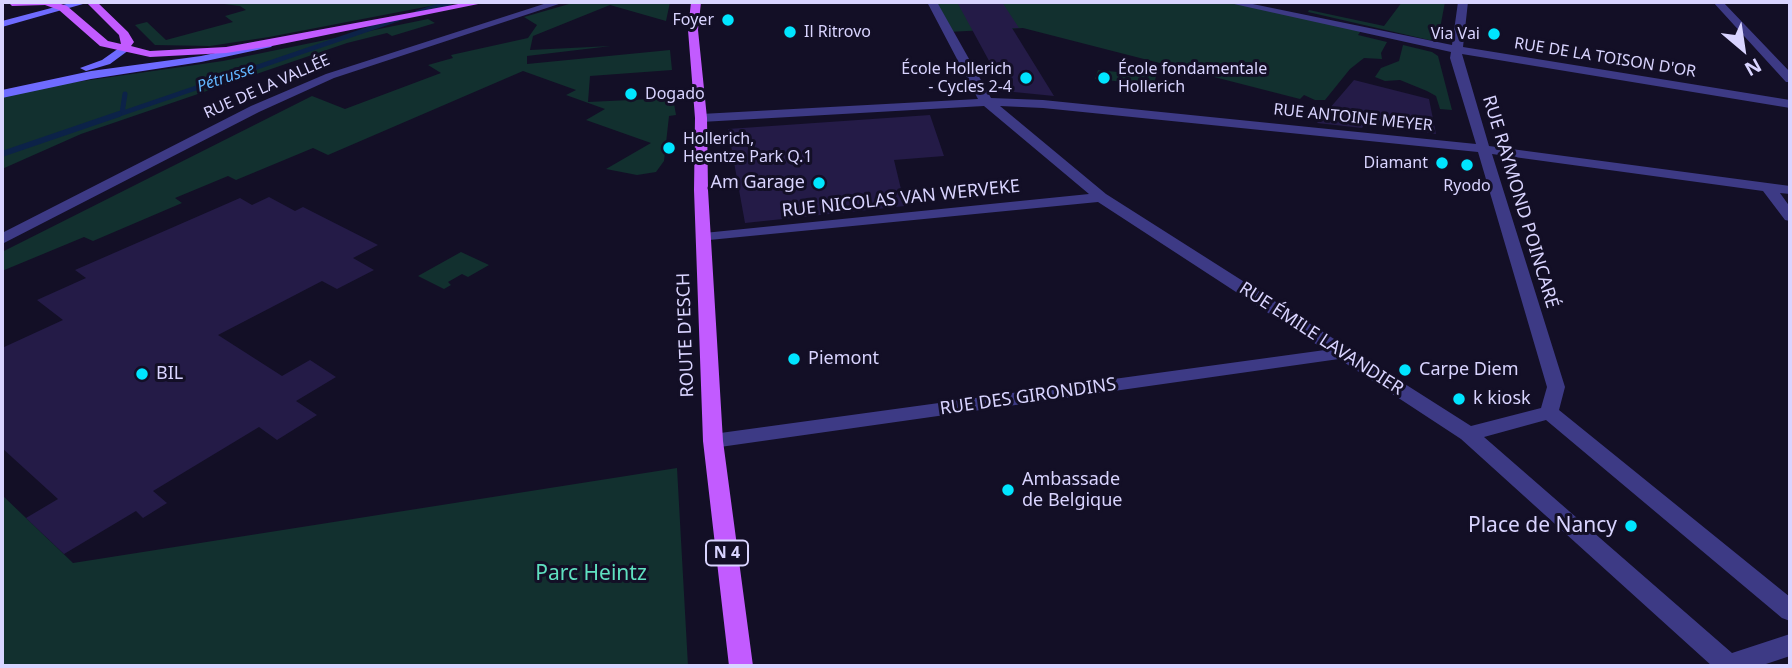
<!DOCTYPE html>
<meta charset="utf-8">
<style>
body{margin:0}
#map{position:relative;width:1792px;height:668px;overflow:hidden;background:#130f26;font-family:"Noto Sans",sans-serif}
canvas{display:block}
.frame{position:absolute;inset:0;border:4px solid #d9d4ff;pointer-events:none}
.north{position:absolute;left:1708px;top:14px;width:70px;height:70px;-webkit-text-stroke:5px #130f26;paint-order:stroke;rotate:151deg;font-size:19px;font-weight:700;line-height:28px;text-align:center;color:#d9d4ff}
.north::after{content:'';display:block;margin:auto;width:24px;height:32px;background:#d9d4ff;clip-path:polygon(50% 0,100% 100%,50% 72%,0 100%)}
</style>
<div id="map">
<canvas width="1792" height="668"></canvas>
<div class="frame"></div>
<div class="north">N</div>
</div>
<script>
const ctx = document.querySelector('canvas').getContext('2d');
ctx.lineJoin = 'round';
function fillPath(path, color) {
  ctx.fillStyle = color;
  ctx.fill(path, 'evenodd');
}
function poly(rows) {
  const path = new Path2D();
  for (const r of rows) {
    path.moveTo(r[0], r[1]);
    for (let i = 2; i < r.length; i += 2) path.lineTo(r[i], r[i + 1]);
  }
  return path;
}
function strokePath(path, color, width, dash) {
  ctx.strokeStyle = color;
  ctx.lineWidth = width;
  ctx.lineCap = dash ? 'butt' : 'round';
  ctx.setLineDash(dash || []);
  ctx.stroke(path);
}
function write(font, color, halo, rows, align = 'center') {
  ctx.font = font + ' "Noto Sans",sans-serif';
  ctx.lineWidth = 6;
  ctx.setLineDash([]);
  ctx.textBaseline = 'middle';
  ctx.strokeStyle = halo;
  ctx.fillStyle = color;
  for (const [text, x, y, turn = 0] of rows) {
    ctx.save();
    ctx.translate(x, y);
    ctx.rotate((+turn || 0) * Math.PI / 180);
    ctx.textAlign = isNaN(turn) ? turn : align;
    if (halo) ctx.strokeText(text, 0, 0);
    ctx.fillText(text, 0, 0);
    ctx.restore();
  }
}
const green = poly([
 [221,2,451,2,269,37,210,46,155,45,135,25,147,22,166,40,233,22,225,16,246,10,240,6,216,3],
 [576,2,670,2,666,21,610,5,533,36,530,50,611,46,527,56,527,64,670,50,672,70,590,76,588,102,673,98,676,115,669,116,664,161,656,172,637,175,606,169,651,143,586,120,605,109,566,95,576,90,523,71,328,155,313,148,236,180,228,176,175,198,182,203,93,241,84,237,2,271,2,252,312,96,345,109,441,73,428,65,453,58,451,55,528,38,537,25,524,17],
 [932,2,1230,2,1361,31,1358,35,1387,42,1381,53,1382,59,1364,58,1350,69,1325,100,1315,100,1304,95,1300,99,1023,28,948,32],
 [1402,2,1445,2,1438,39,1429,40,1308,12,1309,10,1384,26],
 [428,19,435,23,392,36,387,33,347,43,81,134,2,169,2,97,55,85,223,61],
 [1403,45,1432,52,1438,56,1452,110,1440,109,1436,96,1427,91,1400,80,1385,81,1375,77,1381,68,1399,61],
 [1098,70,1156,76,1154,85,1095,79],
 [461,252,489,265,468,277,462,274,448,282,451,285,444,289,418,276],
 [677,468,688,666,2,666,2,495,73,563]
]);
const streamFar1 = poly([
 [417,13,451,2],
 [122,113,125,94],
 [114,116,401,18]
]);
const stream = poly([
 [2,154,119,114]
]);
const building = poly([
 [957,2,1002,2,1019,28,1012,28,1054,96,1004,91,1012,69,994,70],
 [1354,80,1429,99,1436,134,1400,129,1398,123,1369,119,1362,128,1317,123],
 [930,115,944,156,894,160,905,206,745,223,728,129],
 [269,197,295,211,303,207,378,245,353,258,374,270,337,289,322,281,218,335,282,376,310,360,336,377,296,401,317,415,277,440,259,427,153,491,167,503,143,518,136,511,64,554,26,518,58,499,2,448,2,348,63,320,37,300,86,278,75,270,240,198,252,205]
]);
const street = poly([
 [550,2,565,2,334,78,259,112,2,244,2,233,251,106,326,74,550,2],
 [927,2,937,2,991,98,1043,100,1476,144,1450,58,1451,52,1225,2,1243,2,1452,45,1458,2,1468,2,1463,47,1790,100,1790,108,1462,54,1489,146,1790,186,1790,194,1780,193,1790,207,1790,221,1785,220,1763,191,1492,154,1565,387,1559,410,1790,597,1790,621,1782,618,1546,420,1484,437,1732,653,1790,634,1790,656,1760,666,1712,666,1461,439,1339,359,713,448,706,446,703,441,706,436,713,434,1325,350,1098,202,699,241,696,238,704,233,1089,194,984,106,701,122,695,118,701,114,978,99,927,2],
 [1000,106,1043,108,1478,152,1547,387,1541,408,1471,426,1106,194,1000,106],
 [1713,2,1723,2,1790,72,1790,82,1786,82,1713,2]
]);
const secondary = poly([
 [74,2,90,2,2,27,2,21,74,2],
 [267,42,273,45,271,47,201,62,91,79,2,98,2,90,91,71,201,56,267,42],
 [119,48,129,50,110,64,86,71,80,68,102,60,119,48]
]);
const primary = poly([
 [8,2,55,2,67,6,108,41,121,44,119,35,86,2,97,2,128,32,134,42,131,46,150,51,226,47,469,2,488,2,272,46,226,53,150,57,100,46,59,10,45,5,12,6,8,2],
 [691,2,701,2,698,30,707,118,708,190,723,441,753,666,729,666,703,441,694,190,695,118,688,30,691,2]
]);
const markers = [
 [728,20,7,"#00e5ff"],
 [790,32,7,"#00e5ff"],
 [1494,34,7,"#00e5ff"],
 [1026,78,7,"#00e5ff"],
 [1104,78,7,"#00e5ff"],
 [631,94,7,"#00e5ff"],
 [669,148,7,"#00e5ff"],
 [1442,163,7,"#00e5ff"],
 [1467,165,7,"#00e5ff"],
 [819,183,7,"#00e5ff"],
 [794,359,7,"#00e5ff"],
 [1405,370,7,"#00e5ff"],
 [142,374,7,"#00e5ff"],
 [1459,399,7,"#00e5ff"],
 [1008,490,7,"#00e5ff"],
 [1631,526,7,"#00e5ff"]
];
const farPoinames = [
 ["Foyer",714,20],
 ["Il Ritrovo",804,32,"left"],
 ["Via Vai",1480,34],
 ["École Hollerich",1012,69],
 ["- Cycles 2-4",1012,87],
 ["École fondamentale",1118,69,"left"],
 ["Hollerich",1118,87,"left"],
 ["Dogado",645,94,"left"],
 ["Hollerich,",683,139,"left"],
 ["Heentze Park Q.1",683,157,"left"],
 ["Diamant",1428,163],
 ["Ryodo",1467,186,"center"]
];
const farStreetnames = [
 ["RUE DE LA TOISON D'OR",1605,58,9],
 ["RUE DE LA VALLÉE",267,87,-24],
 ["RUE ANTOINE MEYER",1353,118,6]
];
const farWaternames = [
 ["Pétrusse",226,78,-19]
];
const shields = [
 [727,553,42]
];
const shieldNames = [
 ["N 4",727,553]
];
const poiNames = [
 ["Am Garage",805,183,"right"],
 ["Piemont",808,359],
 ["Carpe Diem",1419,370],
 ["BIL",156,374],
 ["k kiosk",1473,399],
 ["Ambassade",1022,480],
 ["de Belgique",1022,501]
];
const streetNames = [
 ["RUE NICOLAS VAN WERVEKE",901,199,-6],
 ["RUE RAYMOND POINCARÉ",1520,202,73],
 ["ROUTE D'ESCH",686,335,-92],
 ["RUE ÉMILE LAVANDIER",1321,339,33],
 ["RUE DES GIRONDINS",1028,397,-8]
];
const nearPoinames = [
 ["Place de Nancy",1617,526]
];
const nearParknames = [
 ["Parc Heintz",591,574]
];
fillPath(green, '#12302f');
strokePath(streamFar1, '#0c2248', 5);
strokePath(stream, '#0c2248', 6);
fillPath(building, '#241b47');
fillPath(street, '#3d3a85');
fillPath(secondary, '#6f6bff');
fillPath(primary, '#c25bff');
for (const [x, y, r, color] of markers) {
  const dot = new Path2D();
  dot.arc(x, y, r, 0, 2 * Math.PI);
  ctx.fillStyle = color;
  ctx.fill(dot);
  strokePath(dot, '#130f26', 2.5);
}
write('16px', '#d9d4ff', '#130f26', farPoinames, 'right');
write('16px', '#d9d4ff', '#130f26', farStreetnames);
write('italic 16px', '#62b6ff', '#130f26', farWaternames);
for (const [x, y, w] of shields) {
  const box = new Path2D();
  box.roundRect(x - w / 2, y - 12.5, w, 25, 5);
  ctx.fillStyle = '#130f26';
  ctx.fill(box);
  strokePath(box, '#d9d4ff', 2);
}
write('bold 16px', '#d9d4ff', null, shieldNames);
write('18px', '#d9d4ff', '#130f26', poiNames, 'left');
write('18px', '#d9d4ff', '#130f26', streetNames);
write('21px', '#d9d4ff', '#130f26', nearPoinames, 'right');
write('21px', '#5fe0c0', '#130f26', nearParknames);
</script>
